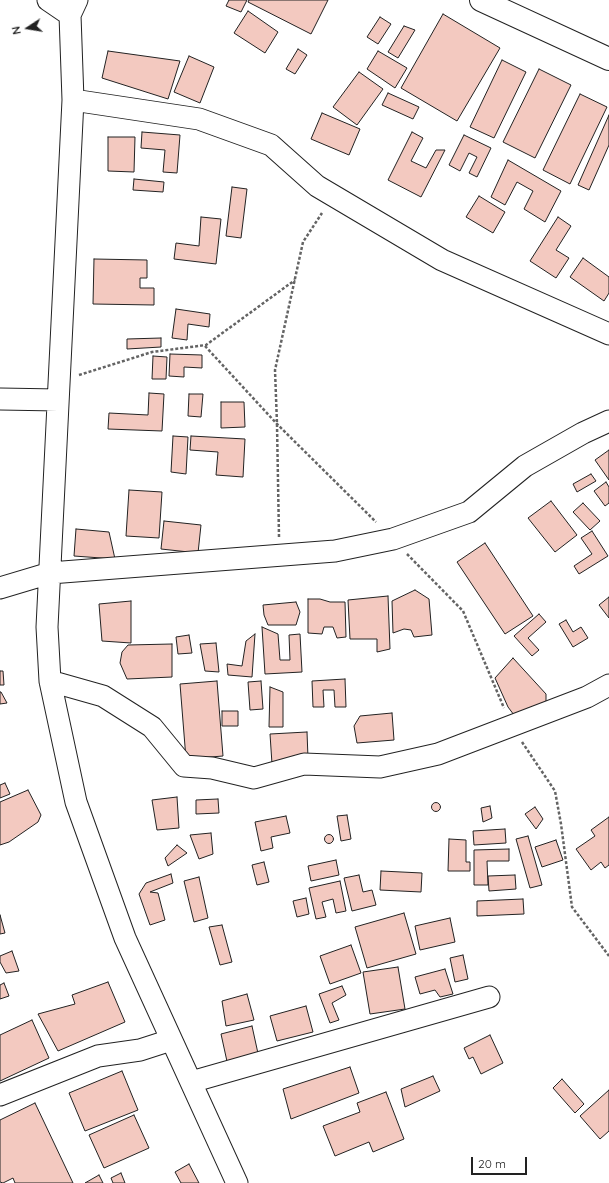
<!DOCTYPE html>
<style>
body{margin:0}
#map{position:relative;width:609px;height:1183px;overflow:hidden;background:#fff;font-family:Quicksand,sans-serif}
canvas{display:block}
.north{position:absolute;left:8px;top:8px;width:40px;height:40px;-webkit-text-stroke:3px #fff;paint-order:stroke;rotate:258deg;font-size:11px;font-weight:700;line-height:16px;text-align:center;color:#222}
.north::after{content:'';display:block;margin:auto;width:14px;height:18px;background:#222;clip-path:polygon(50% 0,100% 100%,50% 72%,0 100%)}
.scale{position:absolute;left:471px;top:1157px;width:56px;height:18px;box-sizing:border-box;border:2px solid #222;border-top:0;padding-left:5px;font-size:12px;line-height:14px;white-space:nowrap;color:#222;-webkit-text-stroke:3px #fff;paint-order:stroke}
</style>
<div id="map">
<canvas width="609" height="1183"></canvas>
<div class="north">N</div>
<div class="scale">20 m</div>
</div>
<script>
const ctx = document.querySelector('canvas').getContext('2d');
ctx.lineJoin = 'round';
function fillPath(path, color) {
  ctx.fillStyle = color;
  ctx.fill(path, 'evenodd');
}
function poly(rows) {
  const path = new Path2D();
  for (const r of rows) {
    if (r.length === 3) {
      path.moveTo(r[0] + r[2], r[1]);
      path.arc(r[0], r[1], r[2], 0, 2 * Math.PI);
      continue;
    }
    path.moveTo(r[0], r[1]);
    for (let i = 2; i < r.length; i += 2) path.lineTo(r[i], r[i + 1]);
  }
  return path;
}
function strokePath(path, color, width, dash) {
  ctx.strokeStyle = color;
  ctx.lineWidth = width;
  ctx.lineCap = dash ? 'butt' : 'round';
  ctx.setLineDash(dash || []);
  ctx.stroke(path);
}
const building = poly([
 [229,0,247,0,241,12,226,6,229,0],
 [249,0,328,0,311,34,248,2,249,0],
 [248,11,278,32,265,53,234,33,248,11],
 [443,14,500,48,457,121,401,88,443,14],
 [380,17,391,24,378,44,367,37,380,17],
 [404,26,415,30,398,58,388,52,404,26],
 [298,49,307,55,295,74,286,69,298,49],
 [108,51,180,61,168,99,102,78,108,51],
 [378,51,407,68,395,88,367,69,378,51],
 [189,56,214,67,200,103,174,92,189,56],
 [502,60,526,72,494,138,470,127,502,60],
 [539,69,571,85,535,158,503,142,539,69],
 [359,72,383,89,357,125,333,107,359,72],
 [388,93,419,107,413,119,382,105,388,93],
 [580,94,607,107,570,184,543,170,580,94],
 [322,113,360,129,349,155,311,139,322,113],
 [609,115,609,145,589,190,578,185,609,115],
 [142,132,180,135,177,173,163,172,165,150,141,148,142,132],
 [412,132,423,138,411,161,426,168,436,150,445,150,421,197,388,180,412,132],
 [464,135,491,148,477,177,469,173,477,157,469,153,460,171,449,165,464,135],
 [108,137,135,137,134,172,108,171,108,137],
 [508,160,561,191,545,222,524,209,533,191,517,182,505,205,491,197,508,160],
 [134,179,164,182,163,192,133,190,134,179],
 [232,187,247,189,241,238,226,236,232,187],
 [479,196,505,212,493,233,466,217,479,196],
 [201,217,221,219,216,264,174,259,176,243,199,246,201,217],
 [558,217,571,226,556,250,569,258,556,278,530,261,558,217],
 [583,258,609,277,609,293,604,301,570,277,583,258],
 [94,259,147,260,147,278,140,278,140,288,154,288,154,305,93,304,94,259],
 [176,309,210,314,209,327,188,324,187,340,172,338,176,309],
 [161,338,161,347,127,349,127,339,161,338],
 [170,354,202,355,202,368,184,367,184,377,169,376,170,354],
 [153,356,167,357,166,379,152,379,153,356],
 [149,393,164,394,162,431,108,429,109,413,148,415,149,393],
 [189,394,203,394,201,417,188,416,189,394],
 [221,402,244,402,245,427,221,428,221,402],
 [173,436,188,437,186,474,171,472,173,436],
 [191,436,245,439,243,477,216,475,218,452,190,450,191,436],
 [609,450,609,480,595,460,609,450],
 [591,474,596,481,577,492,573,484,591,474],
 [606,482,609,487,609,503,605,506,594,491,606,482],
 [129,490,162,492,159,538,126,536,129,490],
 [551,501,577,535,555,552,528,518,551,501],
 [583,503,600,521,590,530,573,512,583,503],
 [164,521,201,525,198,553,161,549,164,521],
 [76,529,109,532,115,559,74,556,76,529],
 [592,531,608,556,579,574,574,566,592,554,581,538,592,531],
 [485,543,533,616,505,634,457,562,485,543],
 [415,590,429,599,432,635,414,637,411,630,404,629,393,633,392,601,415,590],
 [388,596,390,649,377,652,377,639,350,639,348,600,388,596],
 [609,597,609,618,599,605,609,597],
 [308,599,320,599,330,602,345,602,346,637,337,638,333,627,324,627,322,634,308,633,308,599],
 [131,601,131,643,102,641,99,604,131,601],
 [296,602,300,612,296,625,268,625,264,615,263,605,296,602],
 [539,614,546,622,528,638,539,650,532,656,514,636,539,614],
 [566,620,573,632,581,627,588,638,573,647,559,624,566,620],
 [262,627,278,634,280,660,290,660,289,635,300,634,302,672,265,674,262,627],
 [255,634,252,677,228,675,227,664,242,666,246,641,255,634],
 [189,635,192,653,178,654,176,637,189,635],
 [216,643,219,672,205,671,200,644,216,643],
 [172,644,172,677,127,679,120,663,122,652,128,645,172,644],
 [513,658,546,694,546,704,517,719,508,707,495,678,513,658],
 [0,671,3,671,4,685,0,685,0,671],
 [345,679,346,707,335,707,334,690,323,690,324,707,313,707,312,681,345,679],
 [217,681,223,756,186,759,180,684,217,681],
 [261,681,263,709,250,710,248,682,261,681],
 [270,687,283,692,283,727,269,727,270,687],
 [0,692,1,692,7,703,0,704,0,692],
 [222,711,238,711,238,726,222,726,222,711],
 [392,713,394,740,357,743,354,726,360,716,392,713],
 [307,732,308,758,272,764,270,734,307,732],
 [5,783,10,794,0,798,0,785,5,783],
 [28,790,41,815,38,822,9,842,0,845,0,802,28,790],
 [177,797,179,828,157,830,152,800,177,797],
 [218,799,219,813,196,814,196,800,218,799],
 [436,807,4.5],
 [490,806,492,818,483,822,481,808,490,806],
 [535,807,543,819,536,829,525,814,535,807],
 [347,815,351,839,341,841,337,816,347,815],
 [286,816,290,833,271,837,273,848,261,851,255,822,286,816],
 [609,817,609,865,605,868,601,862,591,870,576,849,595,836,591,830,609,817],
 [505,829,506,843,474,845,473,831,505,829],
 [211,833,213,854,199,859,190,835,211,833],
 [329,839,4.5],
 [528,836,542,885,530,888,516,839,528,836],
 [449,839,466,840,466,862,470,862,470,871,448,871,449,839],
 [556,840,563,860,542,867,535,847,556,840],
 [177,845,187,853,168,866,165,858,177,845],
 [509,849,509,861,487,861,488,885,474,885,474,850,509,849],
 [336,860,339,875,311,881,308,866,336,860],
 [264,862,269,882,257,885,252,865,264,862],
 [381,871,422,873,421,892,380,890,381,871],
 [171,874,173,883,150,892,158,893,165,920,150,925,139,894,146,883,171,874],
 [359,875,363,892,372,890,376,905,352,911,344,878,359,875],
 [515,875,516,889,489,891,488,876,515,875],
 [199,877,208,918,194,922,184,881,199,877],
 [340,881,346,911,336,913,333,899,322,902,326,917,316,919,309,888,340,881],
 [306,898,309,914,297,917,293,901,306,898],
 [523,899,524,914,477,916,477,901,523,899],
 [404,913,416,954,367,968,355,927,404,913],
 [0,915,5,933,0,934,0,915],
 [450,918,455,942,420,950,415,926,450,918],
 [222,925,232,962,220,965,209,927,222,925],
 [351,945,361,973,330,984,320,956,351,945],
 [12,951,19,971,6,973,0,962,0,956,12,951],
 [463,955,468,979,455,982,450,958,463,955],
 [398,967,405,1009,370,1014,363,972,398,967],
 [445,969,453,994,440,997,435,990,420,994,415,977,445,969],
 [108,982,125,1022,58,1051,38,1014,75,1004,72,995,108,982],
 [4,983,9,996,0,999,0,985,4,983],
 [342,986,346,995,332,1003,339,1020,330,1023,319,994,342,986],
 [247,994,254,1020,226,1026,222,1001,247,994],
 [306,1006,313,1032,277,1041,270,1016,306,1006],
 [32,1020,49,1058,0,1081,0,1035,32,1020],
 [252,1026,259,1058,228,1066,221,1034,252,1026],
 [490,1035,503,1063,481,1074,473,1057,469,1059,464,1048,490,1035],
 [350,1067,359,1093,291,1119,283,1089,350,1067],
 [122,1071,138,1110,85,1131,69,1093,122,1071],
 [433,1076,440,1091,405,1107,401,1089,433,1076],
 [562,1079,584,1104,575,1113,553,1088,562,1079],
 [609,1090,609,1131,600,1139,580,1116,609,1090],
 [386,1092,404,1139,373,1152,369,1142,335,1156,323,1126,360,1112,357,1103,386,1092],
 [35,1103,73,1183,15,1183,13,1178,3,1183,0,1182,0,1120,35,1103],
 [134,1115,149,1148,104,1168,89,1135,134,1115],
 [189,1164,199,1183,181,1183,175,1172,189,1164],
 [121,1173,125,1183,113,1183,111,1178,121,1173],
 [99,1175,103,1183,85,1183,99,1175]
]);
const path = poly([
 [205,346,277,424,376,522],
 [79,375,152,352,206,345,295,280],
 [279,537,277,424,275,370,303,242,322,213],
 [407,554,463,611,504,708],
 [522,742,555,791,561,824,572,907,609,956]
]);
const minor = poly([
 [48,0,70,15],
 [77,0,70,15,73,100,47,627,50,681,76,802,125,938,237,1183],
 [73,100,199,119,271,145,317,186,442,260,609,334],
 [0,399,58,400],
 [0,588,50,573,335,551,393,539,469,512,525,466,583,433,609,421],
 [50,681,103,696,152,727,184,766,212,768,254,778,304,764,380,767,438,754,587,697,609,685],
 [191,1082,489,997],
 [0,1095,98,1056,140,1050,171,1040]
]);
const major = poly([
 [481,0,609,59]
]);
fillPath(building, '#f3c9c0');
strokePath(building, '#222', 1);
strokePath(minor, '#222', 23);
strokePath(major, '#222', 24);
strokePath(path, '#646464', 2.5, [3, 2]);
strokePath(minor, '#fff', 21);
strokePath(major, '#fff', 22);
</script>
